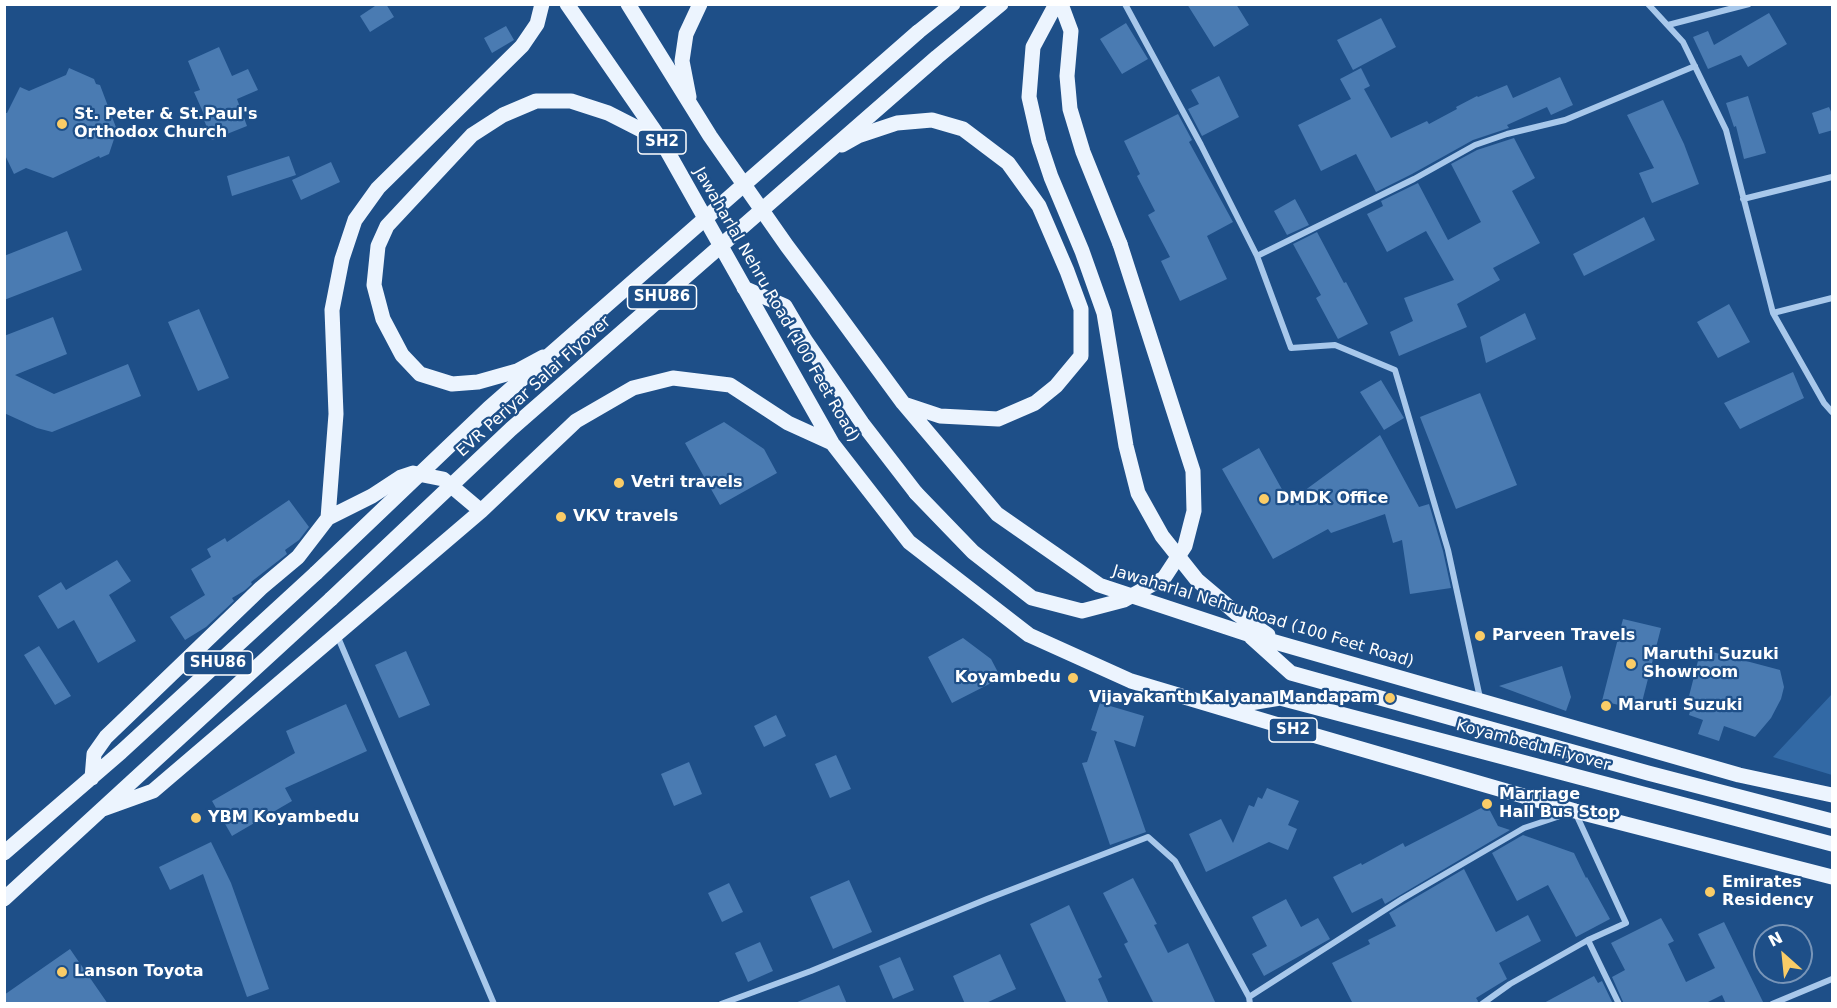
<!DOCTYPE html>
<style>
body{margin:0}
#map{position:relative;width:1837px;height:1008px;overflow:hidden;background:#1e4f88;font-family:"DejaVu Sans",sans-serif}
canvas{display:block}
.frame{position:absolute;inset:0;border:6px solid #fff;pointer-events:none}
.north{position:absolute;left:1753px;top:924px;width:60px;height:60px;box-sizing:border-box;background:#1e4f88;border:2px solid #7895b8;border-radius:50%;rotate:333deg;font-size:16px;font-weight:700;line-height:24px;text-align:center;color:#fff}
.north::after{content:'';display:block;margin:auto;width:21px;height:27px;background:#facc67;clip-path:polygon(50% 0,100% 100%,50% 72%,0 100%)}
</style>
<div id="map">
<canvas width="1837" height="1008"></canvas>
<div class="frame"></div>
<div class="north">N</div>
</div>
<script>
const ctx = document.querySelector('canvas').getContext('2d');
ctx.lineJoin = 'round';
function fillPath(path, color) {
  ctx.fillStyle = color;
  ctx.fill(path, 'evenodd');
}
function poly(rows) {
  const path = new Path2D();
  for (const r of rows) {
    path.moveTo(r[0], r[1]);
    for (let i = 2; i < r.length; i += 2) path.lineTo(r[i], r[i + 1]);
  }
  return path;
}
function strokePath(path, color, width, dash) {
  ctx.strokeStyle = color;
  ctx.lineWidth = width;
  ctx.lineCap = dash ? 'butt' : 'round';
  ctx.setLineDash(dash || []);
  ctx.stroke(path);
}
function write(font, color, halo, rows, align = 'center') {
  ctx.font = font + ' "DejaVu Sans",sans-serif';
  ctx.lineWidth = 4.5;
  ctx.setLineDash([]);
  ctx.textBaseline = 'middle';
  ctx.strokeStyle = halo;
  ctx.fillStyle = color;
  for (const [text, x, y, turn = 0] of rows) {
    ctx.save();
    ctx.translate(x, y);
    ctx.rotate((+turn || 0) * Math.PI / 180);
    ctx.textAlign = isNaN(turn) ? turn : align;
    if (halo) ctx.strokeText(text, 0, 0);
    ctx.fillText(text, 0, 0);
    ctx.restore();
  }
}
const green = poly([
 [1832,694,1832,775,1773,757]
]);
const building = poly([
 [378,4,386,4,394,17,370,32,360,16],
 [1187,4,1236,4,1249,25,1214,47],
 [1769,13,1787,44,1748,67,1741,55,1708,69,1693,37,1708,31,1714,45],
 [1381,18,1396,47,1353,70,1337,40],
 [1126,23,1148,59,1122,74,1100,39],
 [506,26,514,40,492,53,484,38],
 [219,47,232,76,248,69,258,90,237,99,247,126,212,140,204,120,206,119,194,92,200,90,188,61],
 [69,68,94,79,96,84,100,85,117,130,109,154,100,158,99,156,53,178,26,168,14,174,4,153,4,113,7,113,20,87,29,91,66,75],
 [1361,68,1370,86,1364,89,1391,138,1427,121,1429,124,1457,109,1456,107,1477,96,1478,97,1507,85,1513,98,1560,77,1573,105,1551,115,1547,107,1507,125,1509,128,1473,140,1412,174,1376,192,1356,154,1321,171,1298,125,1351,99,1340,79],
 [1219,76,1239,117,1202,136,1188,109,1199,104,1191,90],
 [1748,96,1766,153,1744,159,1736,126,1734,127,1726,103],
 [1663,100,1684,144,1699,184,1652,203,1639,173,1654,168,1627,115],
 [1829,107,1833,116,1833,130,1819,134,1812,113],
 [1178,114,1192,140,1189,142,1233,222,1207,236,1227,279,1180,301,1161,261,1170,257,1148,215,1155,211,1137,176,1140,174,1124,141],
 [1514,138,1535,178,1512,191,1540,243,1493,268,1500,280,1457,304,1467,327,1399,356,1390,332,1413,321,1404,298,1454,280,1426,231,1387,252,1367,214,1383,206,1381,201,1418,183,1448,240,1481,222,1451,164,1477,150],
 [289,156,296,175,232,196,227,176],
 [331,162,340,182,301,200,292,180],
 [1295,199,1309,225,1287,235,1274,211],
 [1644,217,1655,240,1584,276,1573,254],
 [67,231,82,270,4,300,4,256],
 [1317,232,1344,283,1346,282,1368,324,1338,339,1316,298,1321,295,1293,244],
 [1729,304,1750,342,1718,358,1697,322],
 [199,309,229,378,198,391,168,322],
 [1525,313,1536,339,1486,363,1480,337],
 [53,317,67,354,15,375,54,394,128,364,141,396,52,432,37,428,4,413,4,336],
 [1793,372,1804,398,1740,429,1724,403],
 [1381,380,1404,418,1384,430,1360,392],
 [1480,393,1517,485,1456,509,1420,417],
 [724,422,764,449,777,473,720,505,685,443],
 [1380,435,1419,507,1429,504,1443,551,1451,588,1410,594,1402,540,1393,543,1385,514,1331,533,1328,529,1273,559,1222,469,1259,448,1289,502],
 [289,500,309,527,299,540,285,550,287,554,251,582,252,584,244,591,232,598,234,601,206,627,185,640,170,617,205,595,191,569,211,557,207,549,225,538,227,542],
 [117,560,131,581,109,595,136,641,98,663,74,620,58,629,38,596,61,582,66,590],
 [1623,619,1661,628,1640,710,1602,701],
 [963,638,991,659,1001,678,952,703,928,657],
 [39,646,71,696,55,705,24,655],
 [1701,649,1780,670,1784,687,1781,699,1771,718,1755,737,1724,726,1719,741,1698,734,1703,720,1689,715,1693,701,1688,700],
 [406,651,430,705,399,718,375,665],
 [1562,666,1571,697,1566,711,1499,686],
 [1100,703,1144,716,1135,747,1114,740,1146,832,1110,845,1082,763,1087,762,1097,732,1091,730],
 [346,704,367,751,285,788,292,801,232,836,212,801,295,753,286,731],
 [776,715,786,736,764,747,754,726],
 [836,755,851,789,830,798,815,764],
 [689,762,702,794,674,806,661,774],
 [1267,788,1299,801,1288,825,1297,829,1288,850,1269,842,1206,872,1189,834,1221,819,1233,843,1249,805,1254,807,1258,797,1262,799],
 [1487,805,1498,826,1510,830,1385,904,1382,898,1352,913,1333,877,1361,863,1362,865,1403,843,1405,847],
 [1523,835,1574,853,1586,878,1587,877,1610,919,1576,937,1548,885,1517,901,1492,853],
 [211,842,231,883,269,989,247,997,203,874,170,890,159,867],
 [1464,869,1496,932,1528,915,1541,941,1499,963,1507,979,1476,998,1478,1001,1477,1004,1353,1004,1332,963,1370,944,1368,940,1396,926,1389,913],
 [1133,878,1157,924,1154,925,1168,953,1188,943,1216,1004,1154,1004,1124,944,1128,942,1103,893],
 [849,880,872,932,833,949,810,897],
 [729,883,743,912,722,922,708,893],
 [1286,899,1301,927,1318,918,1330,939,1264,976,1252,954,1267,946,1252,917],
 [1069,905,1102,977,1098,979,1109,1004,1067,1004,1030,924],
 [1661,918,1674,941,1668,944,1686,982,1715,968,1698,934,1724,922,1764,1004,1726,1004,1722,995,1704,1004,1624,1004,1612,977,1625,970,1611,943],
 [760,942,773,971,748,982,735,953],
 [70,949,108,1004,4,1004,4,995],
 [1000,954,1016,989,984,1004,965,1004,953,976],
 [900,957,914,990,893,999,879,966],
 [1594,976,1598,983,1602,981,1613,1004,1542,1004],
 [839,985,847,1004,795,1003]
]);
const street = poly([
 [1125,4,1201,145,1257,256,1291,348,1335,345,1395,370,1448,550,1480,698],
 [1648,4,1683,42,1726,130,1773,313,1824,403,1832,412],
 [1668,25,1749,4],
 [1743,199,1832,177],
 [1257,256,1414,179,1475,145,1507,134,1565,120,1695,66],
 [1773,313,1832,298],
 [337,635,494,1004],
 [1588,940,1619,1004],
 [1249,997,1402,899,1524,828,1569,813],
 [721,1004,811,971,987,899,1148,837,1175,861,1249,997,1250,1004],
 [1482,1004,1510,984,1588,940,1626,923,1576,814],
 [1772,1004,1832,979]
]);
const primary = poly([
 [567,4,661,140,832,443,909,542,1029,635,1131,681,1275,724,1575,811,1832,877],
 [628,4,710,136,787,246,823,294,903,403,997,514,1099,585,1247,634,1739,775,1832,795],
 [1056,4,1033,47,1029,97,1039,141,1051,177,1082,251,1104,313,1126,446,1138,493,1162,536,1197,580,1236,613,1268,635],
 [1061,4,1071,31,1067,76,1070,109,1083,152,1120,244],
 [918,32,953,4],
 [689,97,682,61,686,34,700,4],
 [842,145,858,136,897,123,932,120,963,129,1008,163,1039,206,1067,271,1081,309,1081,356,1056,386,1035,403,998,419,940,416,904,404],
 [744,288,785,306,805,340,862,423,916,493],
 [543,357,517,371,478,382,452,384,420,374,402,355,383,319,374,285,378,246,387,226,472,135,503,115,536,101,571,101,608,113,659,139],
 [328,518,336,414,332,310,342,259,355,220,378,188,522,46,537,24,542,4],
 [1251,637,1291,673,1648,773,1832,821],
 [1226,707,1280,698,1832,844],
 [92,778,94,754,106,737,261,588,298,557,328,518,372,496,401,477,413,473,443,479,481,511],
 [103,809,153,791,481,511,576,421,633,388,673,378,730,385,788,423,832,443],
 [4,853,121,752,316,573],
 [4,899,331,599]
]);
const primaryBridge = poly([
 [916,493,973,552,1032,598,1082,611,1124,600,1164,578,1185,546,1194,511,1193,471,1120,244],
 [316,573,489,408,918,32],
 [331,599,511,429,937,57,1001,4]
]);
const markers = [
 [62,124,6,"#facc67"],
 [619,483,6,"#facc67"],
 [1264,499,6,"#facc67"],
 [561,517,6,"#facc67"],
 [1480,636,6,"#facc67"],
 [1631,664,6,"#facc67"],
 [1073,678,6,"#facc67"],
 [1390,698,6,"#facc67"],
 [1606,706,6,"#facc67"],
 [1487,804,6,"#facc67"],
 [196,818,6,"#facc67"],
 [1710,892,6,"#facc67"],
 [62,972,6,"#facc67"]
];
const shields = [
 [662,142,48],
 [662,297,69],
 [218,663,69],
 [1293,730,48]
];
const shieldNames = [
 ["SH2",662,142],
 ["SHU86",662,297],
 ["SHU86",218,663],
 ["SH2",1293,730]
];
const poiNames = [
 ["St. Peter & St.Paul's",74,115],
 ["Orthodox Church",74,133],
 ["Vetri travels",631,483],
 ["DMDK Office",1276,499],
 ["VKV travels",573,517],
 ["Parveen Travels",1492,636],
 ["Maruthi Suzuki",1643,655],
 ["Showroom",1643,673],
 ["Koyambedu",1061,678,"right"],
 ["Vijayakanth Kalyana Mandapam",1378,698,"right"],
 ["Maruti Suzuki",1618,706],
 ["Marriage",1499,795],
 ["Hall Bus Stop",1499,813],
 ["YBM Koyambedu",208,818],
 ["Emirates",1722,883],
 ["Residency",1722,901],
 ["Lanson Toyota",74,972]
];
const streetNames = [
 ["Jawaharlal Nehru Road (100 Feet Road)",776,305,60],
 ["EVR Periyar Salai Flyover",534,387,-42],
 ["Jawaharlal Nehru Road (100 Feet Road)",1263,617,17],
 ["Koyambedu Flyover",1533,746,15]
];
fillPath(green, '#3269a5');
fillPath(building, '#4a7bb2');
strokePath(street, '#a8c8eb', 6);
strokePath(primary, '#ecf4fe', 15);
strokePath(primaryBridge, '#ecf4fe', 15);
for (const [x, y, r, color] of markers) {
  const dot = new Path2D();
  dot.arc(x, y, r, 0, 2 * Math.PI);
  ctx.fillStyle = color;
  ctx.fill(dot);
  strokePath(dot, '#1e4f88', 2);
}
for (const [x, y, w] of shields) {
  const box = new Path2D();
  box.roundRect(x - w / 2, y - 12, w, 24, 4.5);
  ctx.fillStyle = '#1e4f88';
  ctx.fill(box);
  strokePath(box, '#fff', 1.5);
}
write('bold 15px', '#fff', null, shieldNames);
write('bold 16px', '#fff', '#1e4f88', poiNames, 'left');
write('16px', '#fff', '#1e4f88', streetNames);
</script>
